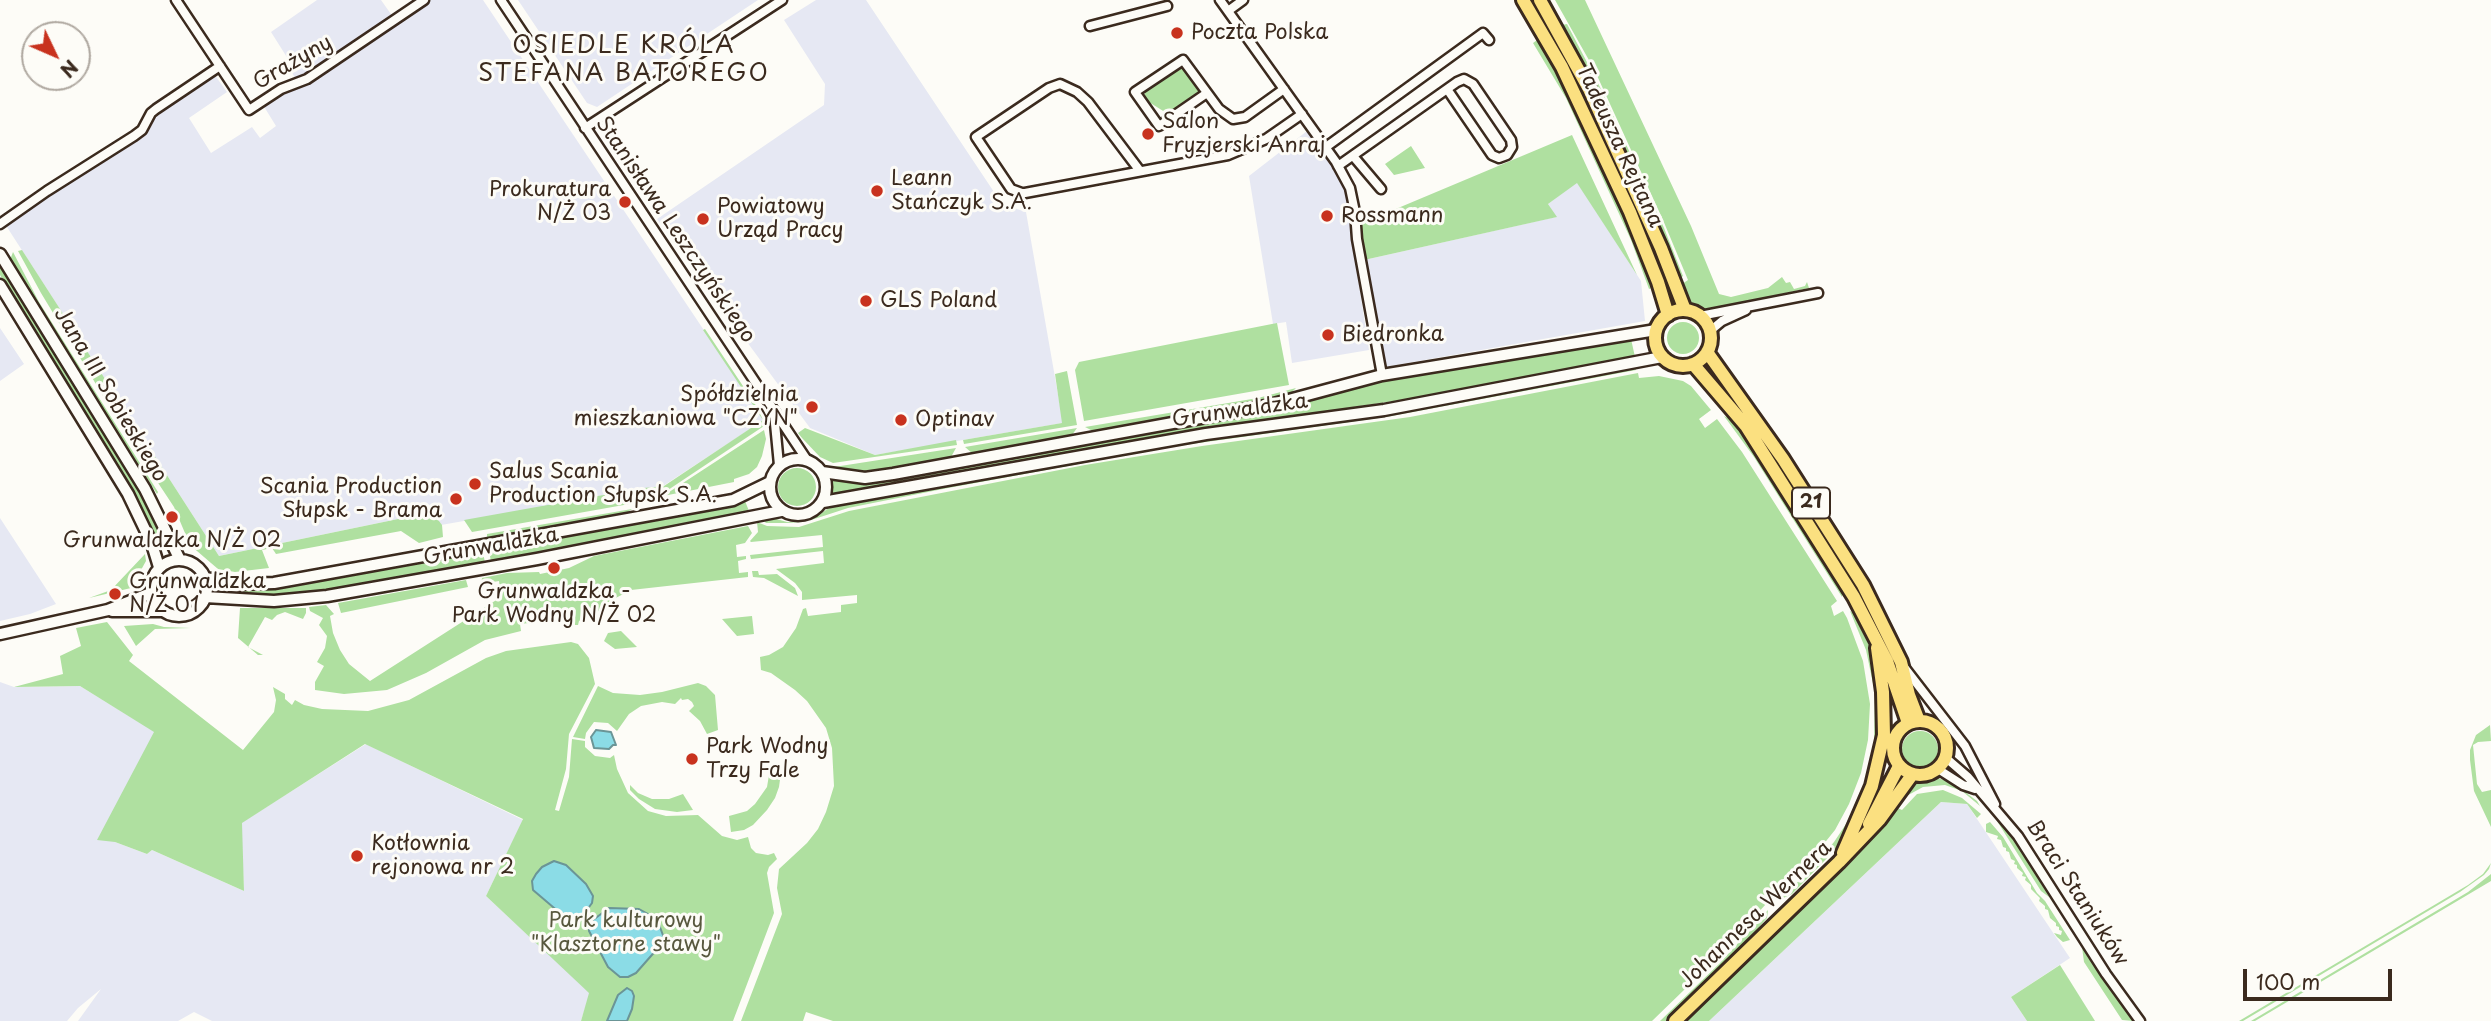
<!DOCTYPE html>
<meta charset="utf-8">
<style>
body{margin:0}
#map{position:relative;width:2491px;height:1021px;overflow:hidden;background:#fdfcf7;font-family:"Playpen Sans",sans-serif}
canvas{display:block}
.north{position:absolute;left:21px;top:21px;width:70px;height:70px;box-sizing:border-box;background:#fdfcf7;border:2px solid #afa8a0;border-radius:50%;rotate:134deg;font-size:19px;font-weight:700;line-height:28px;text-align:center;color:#3b2a1e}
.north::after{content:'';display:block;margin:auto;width:24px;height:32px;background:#c8321e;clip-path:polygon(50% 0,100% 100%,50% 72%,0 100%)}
.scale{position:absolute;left:2243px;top:969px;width:149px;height:32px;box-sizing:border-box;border:4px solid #3b2a1e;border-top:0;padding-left:9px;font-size:21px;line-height:24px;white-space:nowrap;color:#3b2a1e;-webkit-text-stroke:5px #fdfcf7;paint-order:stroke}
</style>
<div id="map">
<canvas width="2491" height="1021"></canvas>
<div class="north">N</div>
<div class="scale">100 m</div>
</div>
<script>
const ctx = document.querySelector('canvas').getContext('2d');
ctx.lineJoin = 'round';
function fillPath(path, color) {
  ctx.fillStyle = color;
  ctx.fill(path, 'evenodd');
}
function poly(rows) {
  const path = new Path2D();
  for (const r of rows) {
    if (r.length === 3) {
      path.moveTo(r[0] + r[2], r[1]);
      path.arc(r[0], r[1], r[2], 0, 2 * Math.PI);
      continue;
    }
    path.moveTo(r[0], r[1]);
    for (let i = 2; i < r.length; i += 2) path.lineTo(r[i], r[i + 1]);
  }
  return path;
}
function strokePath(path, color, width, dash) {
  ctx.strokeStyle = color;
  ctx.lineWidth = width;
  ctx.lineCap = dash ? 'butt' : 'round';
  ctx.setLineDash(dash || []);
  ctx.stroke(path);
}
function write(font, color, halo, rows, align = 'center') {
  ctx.font = font + ' "Playpen Sans",sans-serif';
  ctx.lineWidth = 6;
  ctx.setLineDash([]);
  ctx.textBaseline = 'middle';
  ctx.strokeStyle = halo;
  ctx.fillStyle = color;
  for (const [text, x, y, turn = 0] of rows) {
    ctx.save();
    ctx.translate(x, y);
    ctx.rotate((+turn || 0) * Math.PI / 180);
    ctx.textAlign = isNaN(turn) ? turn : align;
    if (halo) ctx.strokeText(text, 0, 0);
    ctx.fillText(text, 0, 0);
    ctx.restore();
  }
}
const built = poly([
 [317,0,381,0,393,17,297,81,292,73,295,70,271,32],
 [429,0,483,0,764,420,663,486,441,525,432,512,219,556,5,224,142,133,156,114,214,74,227,92,189,118,211,153,252,127,260,138,276,126,263,105,285,90,300,86],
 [518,0,758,0,597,107,587,103],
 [816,0,866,0,1002,204,1026,212,1063,423,875,455,810,428,657,219,824,105,825,84,784,20],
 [1307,131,1337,173,1346,191,1350,207,1351,233,1369,350,1292,363,1286,322,1273,324,1249,176],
 [1577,182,1641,281,1645,321,1385,367,1364,260,1556,217,1548,204],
 [0,328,24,364,0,381],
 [0,518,56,604,30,614,0,621],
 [0,682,14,687,80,686,155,732,115,842,147,854,152,850,244,891,241,823,366,744,523,820,486,896,590,993,581,1021,212,1021,194,1012,178,1021,78,1021,101,989,78,1008,67,1021,0,1021],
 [1941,802,1967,804,2070,958,2011,997,2027,1021,1709,1021]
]);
const green = poly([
 [1555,0,1585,0,1691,226,1719,294,1731,297,1768,288,1782,277,1786,283,1790,282,1794,289,1805,286,1807,282,1809,288,1706,310,1698,309,1691,304,1682,284,1688,280,1663,220,1594,69],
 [1567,24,1601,89,1664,228,1683,276,1679,279,1602,103,1562,25],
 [1553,31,1573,68,1658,255,1668,283,1664,284,1646,236,1549,33],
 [1540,38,1574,104,1638,244,1654,287,1649,289,1631,240,1566,98,1533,43],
 [1180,66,1183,67,1201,91,1199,96,1168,114,1144,99,1145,88],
 [1572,135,1637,275,1577,183,1548,204,1557,217,1364,260,1360,224],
 [1411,146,1425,168,1394,175,1385,164],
 [22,250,219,556,432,512,442,525,443,537,419,543,401,531,276,554,272,548,262,550,269,568,235,572,218,569,190,545,174,507,129,439,41,293,18,251],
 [13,252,39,302,158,492,157,494,10,260],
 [0,263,138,487,163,537,156,540,136,498,0,275],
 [1683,338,16],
 [1277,323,1289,385,1084,421,1075,370,1079,362],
 [705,329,757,407,764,420,764,426,656,498,649,499,644,488,664,486,763,420,703,330],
 [1631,339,1635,357,1428,396,1152,437,833,495,832,494,832,478,851,482,878,481,1372,383],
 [1636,367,1636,370,1386,417,1177,446,948,488,848,508,802,523,766,523,762,519,773,518,787,522,802,523,811,520,829,508,858,502,1185,442,1408,411],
 [1067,371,1077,425,964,444,963,440,1062,423,1055,374],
 [1638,373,1639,378,1659,376,1683,381,1691,386,1711,410,1699,419,1705,428,1717,419,1742,452,1837,601,1831,606,1834,616,1843,611,1847,618,1863,661,1870,704,1868,740,1861,773,1849,804,1835,830,1810,861,1774,897,1769,893,1762,900,1766,904,1717,958,1652,1021,833,1021,806,1012,803,1021,741,1021,782,914,777,888,779,869,807,843,818,829,826,812,834,786,832,748,826,728,807,701,795,690,771,673,761,670,760,657,769,655,783,647,796,628,803,609,806,608,808,616,841,612,841,605,857,603,857,595,802,600,802,592,795,583,776,569,824,563,823,551,751,559,750,555,823,547,822,535,751,542,750,541,758,532,757,522,767,526,799,527,849,511,1085,465,1202,446,1410,417],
 [1296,388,1292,392,1267,399,1157,419,1093,431,1085,427,1258,398],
 [1724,416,1734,421,1756,452,1843,588,1842,597,1754,457],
 [805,428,875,455,956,440,957,445,833,463,820,457,802,438,798,433],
 [1077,428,1072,435,972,453,965,447],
 [764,430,766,439,762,456,757,467,749,474,734,479,734,482,663,496],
 [956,448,951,457,873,471,856,472,834,467],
 [797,487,19],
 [637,489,635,503,472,532,464,520],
 [745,501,749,511,491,562,489,550,664,519],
 [632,509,625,514,614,517,487,540,487,534],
 [748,526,752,533,745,543,736,545,737,557,746,556,746,559,738,561,739,573,748,572,748,577,631,590,610,601,592,617,579,621,578,625,575,625,574,618,520,624,521,631,485,640,426,673,387,690,344,694,315,690,315,682,324,666,317,662,325,648,327,636,319,625,323,618,310,611,309,607,326,605,334,614,330,616,333,633,340,650,349,664,370,681,501,597,499,581,481,584,482,578,507,573,539,572,540,574,569,568,594,556],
 [483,552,485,563,303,594,243,594,244,590,271,589],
 [145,554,146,561,131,588,89,598,111,590],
 [752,571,758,571,759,575,777,574,795,588,798,596,764,578,753,577],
 [466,580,468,587,341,613,338,603],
 [240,608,306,608,306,613,303,619,285,612,277,615,272,620,265,617,248,647,263,655,258,655,238,638],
 [1850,611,1859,617,1865,630,1876,669,1880,735,1870,783,1866,779,1874,741,1875,693,1866,650],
 [752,616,754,634,737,636,722,619],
 [107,622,133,655,129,661,243,750,274,712,276,700,273,687,285,694,285,699,292,705,295,700,304,705,322,709,368,711,409,700,486,658,506,651,571,642,578,644,589,658,595,684,569,734,566,769,555,810,559,811,569,777,572,739,585,741,585,747,595,756,610,758,614,755,617,769,628,793,648,811,666,816,698,815,722,836,737,840,748,837,751,848,756,853,768,855,774,853,777,859,769,867,767,873,774,913,733,1021,581,1021,589,993,486,896,523,819,365,744,242,823,244,891,152,850,147,854,115,842,97,840,154,732,80,686,14,687,63,674,60,656,81,646,76,628],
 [153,624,164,627,191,628,155,629,136,646,124,626],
 [621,631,637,647,615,649,604,641,608,633],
 [698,683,706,686,715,695,718,730,707,734,700,721,689,711,694,706,692,702,688,699,682,700,681,698,675,704,662,702,641,706,629,714,617,731,608,723,594,722,586,733,585,739,573,737,598,686,613,693,640,695,662,692],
 [2490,725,2491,741,2478,742,2473,745,2477,784,2482,792,2491,790,2491,827,2474,791,2470,760,2470,750,2476,735],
 [1920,749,18],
 [782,765,779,787,775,798,767,810,753,825,744,830,731,832,729,816,747,811,755,804,767,787,770,769],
 [1935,779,1941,779,1956,785,1977,801,1980,806,1962,791,1945,785,1923,787,1901,799,1910,785],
 [630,785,638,793,652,799,669,799,683,794,693,810,677,812,655,809,639,799,630,790],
 [1862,790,1867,792,1852,824,1833,852,1792,894,1779,900,1811,869,1834,842,1846,824],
 [1943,790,1962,798,1981,814,1977,818,1967,804,1941,802,1709,1021,1683,1021,1842,868,1866,842,1893,806,1902,810,1917,794],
 [1997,821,2002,823,2018,845,2054,905,2049,897,2041,891],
 [1990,822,2003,837,2037,893,2045,901,2070,940,2063,942,2057,937,2054,933,2061,935,2062,931,2059,930,2059,927,2056,926,2056,923,2050,918,2048,910,2045,909,2045,906,2039,901,2040,898,2031,889,2031,885,2025,880,2026,877,2022,876,2023,873,2017,868,2017,865,2014,864,2015,861,2011,859,2009,852,2006,851,2006,848,2003,847,2001,840,1997,839,1998,836,1986,832,1986,824],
 [2491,863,2489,869,2484,875,2460,892,2243,1021,2239,1021,2468,885,2483,874],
 [2491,874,2491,881,2255,1021,2251,1021,2468,892],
 [1768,910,1767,918,1720,971,1668,1021,1660,1021,1720,963],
 [2082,947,2133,1021,2122,1020,2084,962],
 [2060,965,2095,1021,2027,1021,2011,997]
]);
const water = poly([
 [596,730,611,732,616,745,613,745,609,749,594,748,591,737,596,730],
 [554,861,566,865,586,884,593,896,592,903,584,914,572,916,560,913,533,890,532,881,536,874,542,867,554,861],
 [609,908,639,909,657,919,664,938,658,948,636,973,628,977,620,977,608,967,589,931,589,923,609,908],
 [627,988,632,991,634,996,632,1009,627,1021,607,1021,618,995,627,988]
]);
const minor = poly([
 [176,0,249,110,281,89,307,79,424,0],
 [501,0,807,460],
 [1220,0,1336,162,1350,188,1355,212,1357,239,1382,375],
 [1228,11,1243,0],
 [1090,26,1167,6],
 [1207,93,1159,126,1135,92,1183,60,1219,109,1233,119,1245,117,1284,89],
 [585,128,782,0],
 [1326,147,1483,33,1489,40],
 [1353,156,1381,189],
 [1338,166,1457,82,1464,79,1473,84,1511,140,1512,147,1507,155,1499,158,1492,155,1447,89],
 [1140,171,1088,102,1077,92,1060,84,1049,88,976,137,1011,189,1022,193,1025,193,1228,155,1266,139,1302,114],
 [0,224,47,191,134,136,142,130,151,113,156,109,220,66],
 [1700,316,1818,293],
 [1710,331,1722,321,1746,310],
 [774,413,779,465],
 [1904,667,1965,746,1995,804],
 [1946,758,1968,777,2018,836,2106,974,2140,1021],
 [1938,769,1963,785,1975,789]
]);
const tertiary = poly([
 [0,254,145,489,180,560],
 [0,285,128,494,152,544,159,567],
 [798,487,28],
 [822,472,865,478,893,474,1266,406,1382,375,1656,330],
 [823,502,1206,434,1384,410,1662,357],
 [179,588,28],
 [205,578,241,584,274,583,733,500,770,482],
 [205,597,274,601,327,596,537,559,781,511],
 [112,611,163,611],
 [0,634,108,610,151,593]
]);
const primary = poly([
 [1523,0,1562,67,1630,212,1658,282,1668,315],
 [1540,0,1589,89,1661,248,1685,310],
 [1683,338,28],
 [1707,352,1783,459,1863,585,1901,662,1909,695,1919,721],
 [1693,364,1746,426,1854,597,1887,661,1908,723],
 [1920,748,27],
 [1869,824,1899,766],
 [1843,853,1872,786,1884,735,1883,692,1877,648],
 [1675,1021,1839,862,1880,819,1912,775]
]);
const markers = [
 [1177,33,7,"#c8321e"],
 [1148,134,7,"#c8321e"],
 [877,191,7,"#c8321e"],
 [625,202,7,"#c8321e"],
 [1327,216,7,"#c8321e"],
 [703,219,7,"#c8321e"],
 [866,301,7,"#c8321e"],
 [1328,335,7,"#c8321e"],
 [812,407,7,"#c8321e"],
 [901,420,7,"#c8321e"],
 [475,484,7,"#c8321e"],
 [456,499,7,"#c8321e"],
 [172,517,7,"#c8321e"],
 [554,568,7,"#c8321e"],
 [115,594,7,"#c8321e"],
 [692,759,7,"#c8321e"],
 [357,856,7,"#c8321e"]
];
const shields = [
 [1811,503,38]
];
const shieldNames = [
 ["21",1811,503]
];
const poiNames = [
 ["Poczta Polska",1191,33],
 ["Salon",1162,122],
 ["Fryzjerski Anraj",1162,146],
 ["Leann",891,179],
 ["Stańczyk S.A.",891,203],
 ["Prokuratura",611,190,"right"],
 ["N/Ż 03",611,214,"right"],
 ["Powiatowy",717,207],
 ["Urząd Pracy",717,231],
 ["Rossmann",1341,216],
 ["GLS Poland",880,301],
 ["Biedronka",1342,335],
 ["Spółdzielnia",798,395,"right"],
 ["mieszkaniowa \"CZYN\"",798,419,"right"],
 ["Optinav",915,420],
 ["Salus Scania",489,472],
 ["Production Słupsk S.A.",489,496],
 ["Scania Production",442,487,"right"],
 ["Słupsk - Brama",442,511,"right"],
 ["Grunwaldzka N/Ż 02",172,541,"center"],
 ["Grunwaldzka",129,582],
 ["N/Ż 01",129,606],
 ["Grunwaldzka -",554,592,"center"],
 ["Park Wodny N/Ż 02",554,616,"center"],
 ["Park Wodny",706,747],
 ["Trzy Fale",706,771],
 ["Kotłownia",371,844],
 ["rejonowa nr 2",371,868]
];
const streetNames = [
 ["Grażyny",293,63,-30],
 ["Tadeusza Rejtana",1619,146,65],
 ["Stanisława Leszczyńskiego",675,230,56],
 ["Jana III Sobieskiego",110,395,59],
 ["Grunwaldzka",1240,411,-8],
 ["Grunwaldzka",491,547,-10],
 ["Braci Staniuków",2077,893,57],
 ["Johannesa Wernera",1756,915,-44]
];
const parkNames = [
 ["Park kulturowy",626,921],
 ["\"Klasztorne stawy\"",626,945]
];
const quarterNames = [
 ["OSIEDLE KRÓLA",624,46],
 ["STEFANA BATOREGO",624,74]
];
fillPath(built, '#e6e8f3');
fillPath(green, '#afe0a0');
fillPath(water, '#8bdce6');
strokePath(water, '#6b9596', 2);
strokePath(minor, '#3b2a1e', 13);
strokePath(tertiary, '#3b2a1e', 15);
strokePath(primary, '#3b2a1e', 18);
strokePath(minor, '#fdfcf7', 8);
strokePath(tertiary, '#fdfcf7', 10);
strokePath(primary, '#fbe080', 12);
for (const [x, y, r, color] of markers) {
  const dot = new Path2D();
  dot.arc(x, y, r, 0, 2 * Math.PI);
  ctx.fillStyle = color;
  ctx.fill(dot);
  strokePath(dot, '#fdfcf7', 2.5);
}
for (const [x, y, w] of shields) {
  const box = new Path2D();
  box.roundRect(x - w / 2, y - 15.5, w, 31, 5);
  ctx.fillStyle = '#fdfcf7';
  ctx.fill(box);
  strokePath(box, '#3b2a1e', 2);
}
write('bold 19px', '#3b2a1e', null, shieldNames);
write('21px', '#3b2a1e', '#fdfcf7', poiNames, 'left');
write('21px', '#3b2a1e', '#fdfcf7', streetNames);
write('21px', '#58583e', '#fdfcf7', parkNames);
ctx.letterSpacing = '2px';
write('24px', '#3b2a1e', '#fdfcf7', quarterNames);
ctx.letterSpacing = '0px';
</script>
